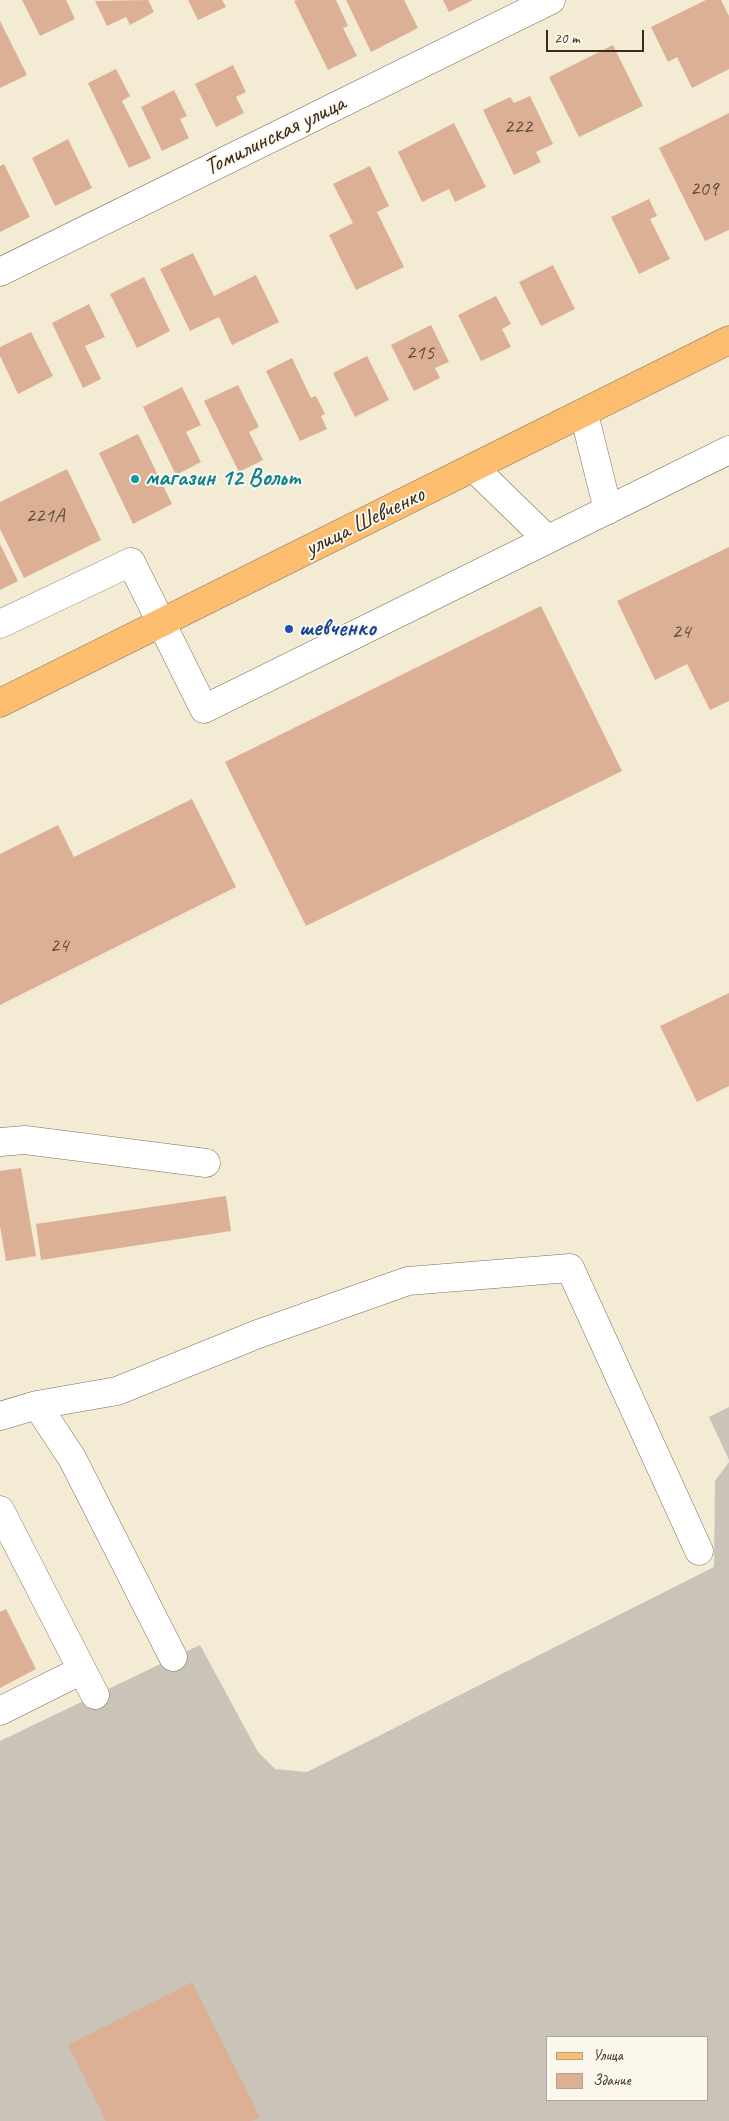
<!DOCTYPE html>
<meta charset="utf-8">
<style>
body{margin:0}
#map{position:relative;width:729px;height:2121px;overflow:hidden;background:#f4ebd5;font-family:Caveat,sans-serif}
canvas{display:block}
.legend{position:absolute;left:546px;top:2036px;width:162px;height:65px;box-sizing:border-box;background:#fbf7ec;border:1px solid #aea59a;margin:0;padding:6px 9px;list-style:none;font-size:15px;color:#3b2a1e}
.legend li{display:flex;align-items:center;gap:10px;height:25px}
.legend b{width:25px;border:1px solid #aea59a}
.scale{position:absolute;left:546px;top:30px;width:98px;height:22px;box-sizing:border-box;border:2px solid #3b2a1e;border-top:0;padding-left:6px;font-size:15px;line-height:18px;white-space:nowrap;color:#3b2a1e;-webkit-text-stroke:4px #fbf7ec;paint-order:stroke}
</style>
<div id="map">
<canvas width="729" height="2121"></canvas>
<ul class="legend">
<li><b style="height:6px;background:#fcbd6f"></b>Улица</li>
<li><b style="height:14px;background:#dcb095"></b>Здание</li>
</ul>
<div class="scale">20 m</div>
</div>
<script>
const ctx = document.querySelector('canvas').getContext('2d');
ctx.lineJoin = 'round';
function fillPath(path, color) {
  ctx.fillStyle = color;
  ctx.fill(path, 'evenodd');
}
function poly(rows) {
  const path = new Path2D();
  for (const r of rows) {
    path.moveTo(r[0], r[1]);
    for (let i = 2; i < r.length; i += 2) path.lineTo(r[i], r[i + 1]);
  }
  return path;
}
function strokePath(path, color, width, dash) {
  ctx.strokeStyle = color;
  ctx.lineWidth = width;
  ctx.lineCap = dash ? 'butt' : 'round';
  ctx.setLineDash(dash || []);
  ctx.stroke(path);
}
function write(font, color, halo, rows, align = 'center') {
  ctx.font = font + ' Caveat,sans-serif';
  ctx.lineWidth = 4;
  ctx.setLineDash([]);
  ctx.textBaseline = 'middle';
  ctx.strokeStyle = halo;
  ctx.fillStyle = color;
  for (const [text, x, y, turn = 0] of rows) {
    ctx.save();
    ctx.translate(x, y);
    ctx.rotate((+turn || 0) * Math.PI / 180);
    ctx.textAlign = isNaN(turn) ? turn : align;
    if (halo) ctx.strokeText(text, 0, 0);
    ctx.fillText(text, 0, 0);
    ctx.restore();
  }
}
const industrial = poly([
 [729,1407,729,1460,709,1417],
 [729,1462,729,2121,0,2121,0,1741,200,1645,258,1752,275,1769,307,1772,714,1567,715,1481],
 [548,2037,708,2037,708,2100,548,2100]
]);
const building = poly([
 [22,0,66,0,75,19,40,36],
 [148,0,154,12,130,25,126,17,107,26,95,1],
 [188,0,222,0,226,7,198,20],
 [297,0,336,0,348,26,343,28,357,56,328,70,294,1],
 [346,0,404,0,418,28,371,52],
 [443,0,473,0,449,12],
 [706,0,721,0,729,16,729,69,692,88,677,57,668,62,651,27],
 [0,21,27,75,0,88],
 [613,45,643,106,579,137,549,77],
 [233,65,246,92,236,97,244,113,216,127,195,84],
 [116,69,130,96,122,101,151,158,129,168,88,83],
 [174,90,187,116,180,119,189,138,162,151,141,107],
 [530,96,553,144,536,152,541,162,514,175,483,110,510,97,514,103],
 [729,113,729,230,705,241,659,148],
 [454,123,486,187,455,202,449,189,422,202,398,152],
 [68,139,92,188,55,206,32,158],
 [4,164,30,217,0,232,0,166],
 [370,166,389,206,377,212,404,267,356,290,329,235,353,223,333,184],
 [649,199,657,216,650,219,670,259,639,274,611,217],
 [193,253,214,296,256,275,279,322,232,345,219,317,190,331,160,269],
 [553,265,575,309,541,326,519,282],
 [144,277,170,331,137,348,110,294],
 [496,296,511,324,502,329,511,347,481,361,458,315],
 [89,304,105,337,85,346,101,379,83,388,52,323],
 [431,325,449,362,435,368,440,378,414,391,391,345],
 [31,332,53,376,18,394,0,356,0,347],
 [367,356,389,400,355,417,333,373],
 [292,358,311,398,316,396,325,414,321,416,327,429,300,441,266,371],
 [238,385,259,427,249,432,263,460,239,472,204,401],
 [182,387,201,425,186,432,201,462,176,475,143,407],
 [138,434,172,504,133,524,99,453],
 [67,469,101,540,24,578,0,529,0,502],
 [0,544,18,581,0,590],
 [729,547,729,701,710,710,687,664,655,680,617,601],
 [541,606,622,771,306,926,225,762],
 [192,799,236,887,0,1005,0,854,58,825,74,857],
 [729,993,729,1086,697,1102,660,1026],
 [21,1168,36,1256,6,1261,0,1226,0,1171],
 [226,1196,231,1231,41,1260,36,1224],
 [6,1609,36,1669,0,1688,0,1612],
 [192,1982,260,2117,251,2121,106,2121,68,2045]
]);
const minor = poly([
 [0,272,551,0],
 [584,414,608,510],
 [474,468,547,539],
 [0,624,131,562,204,709,729,450],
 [0,1142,25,1140,206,1163],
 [37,1405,72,1458,173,1657],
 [0,1416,37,1405,117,1391,258,1334,408,1281,570,1268,699,1551],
 [0,1510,95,1695],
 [0,1711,82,1670]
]);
const major = poly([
 [0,703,729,340]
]);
const markers = [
 [135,479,5,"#0f9aa8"],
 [289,629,5,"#1a4fb4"]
];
const numberNames = [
 ["222",518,127],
 ["209",704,189],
 ["215",420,353],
 ["221А",45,516],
 ["24",681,632],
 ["24",59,946]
];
const streetNames = [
 ["Томилинская улица",275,136,-26],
 ["улица Шевченко",365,522,-26]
];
const cultureNames = [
 ["магазин 12 Вольт",145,479]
];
const transitNames = [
 ["шевченко",299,629]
];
fillPath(industrial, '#cac3b8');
fillPath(building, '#dcb095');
strokePath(minor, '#7c6e5e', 29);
strokePath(major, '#7c6e5e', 29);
strokePath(minor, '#fff', 28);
strokePath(major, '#fcbd6f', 28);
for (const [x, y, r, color] of markers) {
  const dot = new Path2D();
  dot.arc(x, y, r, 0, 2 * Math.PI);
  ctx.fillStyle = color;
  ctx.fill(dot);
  strokePath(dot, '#fbf7ec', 2);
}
write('21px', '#634c3c', null, numberNames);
write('24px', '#3b2a1e', '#fbf7ec', streetNames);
write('bold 24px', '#0d838f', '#fbf7ec', cultureNames, 'left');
write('bold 24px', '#164399', '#fbf7ec', transitNames, 'left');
</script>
